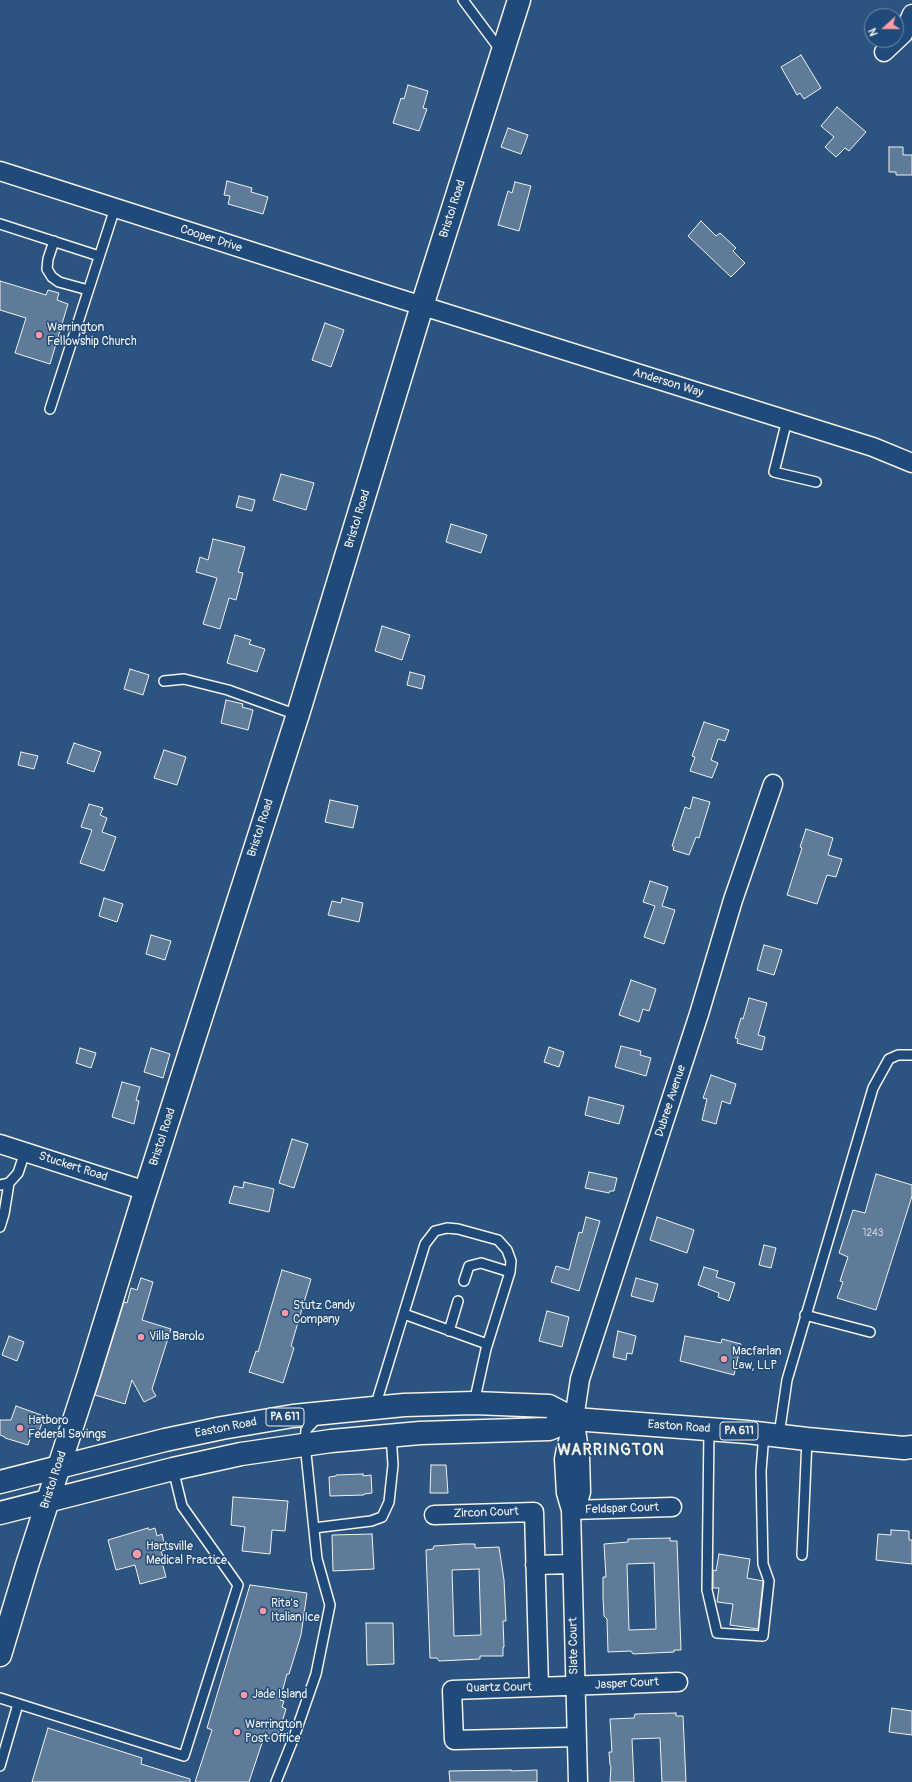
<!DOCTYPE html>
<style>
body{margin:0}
#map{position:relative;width:912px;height:1782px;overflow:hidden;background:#2c5481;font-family:Pangolin,sans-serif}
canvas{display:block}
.north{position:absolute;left:864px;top:8px;width:40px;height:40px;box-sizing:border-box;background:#1f4a7a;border:1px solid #748da6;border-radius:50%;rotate:249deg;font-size:11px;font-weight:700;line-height:16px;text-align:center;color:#f4f1e8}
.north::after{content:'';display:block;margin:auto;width:14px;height:18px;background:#ff9aa2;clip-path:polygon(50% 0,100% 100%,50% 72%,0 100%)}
</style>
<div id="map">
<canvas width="912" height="1782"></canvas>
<div class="north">N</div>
</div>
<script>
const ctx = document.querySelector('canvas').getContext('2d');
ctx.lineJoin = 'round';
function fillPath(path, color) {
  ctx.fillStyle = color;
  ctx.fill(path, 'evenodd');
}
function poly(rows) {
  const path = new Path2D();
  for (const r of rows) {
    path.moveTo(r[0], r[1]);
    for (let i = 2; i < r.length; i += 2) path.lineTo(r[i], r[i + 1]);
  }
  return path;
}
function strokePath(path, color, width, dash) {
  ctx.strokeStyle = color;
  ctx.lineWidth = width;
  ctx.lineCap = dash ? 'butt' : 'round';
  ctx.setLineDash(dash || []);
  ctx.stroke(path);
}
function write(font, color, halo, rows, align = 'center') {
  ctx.font = font + ' Pangolin,sans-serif';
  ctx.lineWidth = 3;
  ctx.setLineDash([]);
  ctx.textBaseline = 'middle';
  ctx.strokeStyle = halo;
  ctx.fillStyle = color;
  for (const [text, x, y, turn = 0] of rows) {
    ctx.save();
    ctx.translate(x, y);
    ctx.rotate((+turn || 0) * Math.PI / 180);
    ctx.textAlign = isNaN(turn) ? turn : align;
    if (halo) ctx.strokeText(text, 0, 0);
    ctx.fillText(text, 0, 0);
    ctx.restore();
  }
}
const building = poly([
 [801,55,821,88,804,99,800,93,797,95,781,67,801,55],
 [408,85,428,91,423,108,427,109,419,131,393,123,401,98,404,99,408,85],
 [837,107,866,132,849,151,845,148,836,157,825,147,834,137,821,126,837,107],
 [508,128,528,135,521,154,501,147,508,128],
 [889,147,903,147,903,155,912,155,912,175,896,175,896,172,889,172,889,147],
 [227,181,252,188,251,192,268,197,263,214,228,204,230,196,224,195,227,181],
 [515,182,531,186,519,231,498,225,508,191,512,193,515,182],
 [701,221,716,236,720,233,736,248,733,251,745,263,731,277,688,236,701,221],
 [0,281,46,295,48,290,59,293,57,300,68,304,50,364,15,353,26,318,0,310,0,281],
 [325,323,344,330,331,367,312,360,325,323],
 [281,474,314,483,306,510,273,500,281,474],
 [239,496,255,500,252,511,236,507,239,496],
 [451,524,487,535,481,553,446,542,451,524],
 [213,539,245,547,238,572,243,573,236,600,229,598,220,629,203,624,217,578,196,572,200,557,208,560,213,539],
 [382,626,410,635,402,660,375,651,382,626],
 [235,635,251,640,249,644,265,649,257,672,227,663,235,635],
 [130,669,149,675,143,695,124,689,130,669],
 [410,672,425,676,422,689,407,685,410,672],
 [226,700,243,704,242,707,253,710,248,730,221,723,226,700],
 [704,722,729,730,725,741,718,739,711,760,718,763,712,778,690,771,695,757,692,756,704,722],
 [74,743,101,752,94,772,67,763,74,743],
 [164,750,186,757,177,785,154,778,164,750],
 [21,752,38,756,34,769,18,765,21,752],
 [693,797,710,802,699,838,696,837,689,855,673,850,674,847,672,846,685,807,690,809,693,797],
 [330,800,358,806,353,828,325,822,330,800],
 [89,804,103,808,100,815,107,818,102,832,116,837,104,871,80,863,92,830,81,827,89,804],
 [806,829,833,838,828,855,842,859,836,877,827,875,817,904,787,895,802,848,800,847,806,829],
 [650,881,668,887,662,906,675,910,664,944,644,937,655,906,643,902,650,881],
 [104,898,123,904,117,922,99,916,104,898],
 [342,898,363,903,359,922,328,915,332,901,341,903,342,898],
 [151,935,171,941,165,960,146,954,151,935],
 [764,945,782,950,774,975,757,970,764,945],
 [631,980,656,989,649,1011,643,1009,639,1022,619,1015,631,980],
 [749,998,767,1003,758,1035,765,1037,762,1050,737,1043,738,1039,735,1038,741,1018,743,1019,749,998],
 [621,1046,641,1051,640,1055,651,1058,646,1076,615,1067,621,1046],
 [549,1047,564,1052,559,1067,544,1062,549,1047],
 [80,1048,96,1053,91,1068,76,1063,80,1048],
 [151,1048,170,1054,163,1078,144,1072,151,1048],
 [711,1075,736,1084,730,1104,722,1101,716,1124,702,1120,707,1099,703,1098,711,1075],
 [122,1082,140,1087,136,1100,139,1101,134,1124,112,1117,122,1082],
 [589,1097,624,1106,619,1124,585,1115,589,1097],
 [292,1139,308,1144,294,1188,279,1183,292,1139],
 [589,1172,617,1178,614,1191,610,1191,609,1193,585,1188,589,1172],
 [876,1174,912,1185,912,1196,876,1310,837,1298,843,1282,840,1281,848,1257,839,1253,853,1210,865,1213,876,1174],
 [244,1182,274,1189,269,1212,229,1203,234,1186,243,1188,244,1182],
 [586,1217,600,1221,579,1291,551,1282,556,1266,569,1270,579,1232,582,1233,586,1217],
 [657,1217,694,1230,687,1253,650,1240,657,1217],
 [764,1245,776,1248,771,1268,759,1265,764,1245],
 [704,1267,718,1271,716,1277,735,1283,729,1301,718,1297,719,1293,698,1285,704,1267],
 [282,1270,311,1279,291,1346,294,1348,283,1383,249,1372,256,1351,258,1352,282,1270],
 [141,1278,153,1282,142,1320,171,1329,152,1389,156,1396,144,1402,132,1380,125,1404,95,1395,124,1302,127,1303,131,1288,137,1290,141,1278],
 [636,1278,658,1284,653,1302,631,1296,636,1278],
 [547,1311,569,1317,562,1347,539,1341,547,1311],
 [618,1331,636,1336,632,1354,627,1353,626,1360,613,1357,618,1331],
 [9,1336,24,1342,17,1361,2,1355,9,1336],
 [685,1336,721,1343,722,1339,741,1344,734,1375,680,1361,685,1336],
 [16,1406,44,1416,38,1435,32,1433,28,1445,5,1438,5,1437,0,1435,0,1420,11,1420,16,1406],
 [431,1465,446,1465,448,1493,430,1493,431,1465],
 [363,1474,363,1476,371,1475,372,1493,364,1494,364,1495,330,1496,329,1477,336,1476,336,1475,363,1474],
 [233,1497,288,1501,285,1531,272,1530,270,1554,242,1551,245,1527,231,1525,233,1497],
 [148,1528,149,1530,155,1528,157,1536,162,1534,166,1550,161,1551,163,1557,161,1558,166,1577,140,1584,135,1565,116,1570,108,1540,148,1528],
 [891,1530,909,1531,909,1540,912,1540,912,1564,876,1560,878,1534,891,1535,891,1530],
 [372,1534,374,1569,333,1571,332,1535,372,1534],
 [670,1538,670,1541,677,1541,681,1650,674,1650,674,1652,633,1654,631,1651,608,1652,607,1619,604,1616,603,1597,603,1577,606,1577,604,1544,628,1542,628,1539,670,1538],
 [654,1563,656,1629,629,1630,627,1564,654,1563],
 [464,1544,475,1544,475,1548,499,1547,504,1580,506,1621,503,1621,504,1647,503,1647,503,1656,480,1656,480,1659,439,1661,437,1658,430,1658,426,1550,433,1549,434,1546,464,1544],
 [479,1569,481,1635,454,1636,452,1570,479,1569],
 [719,1554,750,1559,747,1578,763,1581,758,1629,730,1625,733,1604,717,1602,719,1588,713,1588,713,1570,716,1571,719,1554],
 [250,1585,307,1593,301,1635,289,1674,287,1674,280,1700,284,1701,282,1707,286,1709,278,1736,273,1734,271,1739,264,1737,249,1782,195,1782,212,1730,207,1728,250,1585],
 [366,1623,393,1623,394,1664,367,1665,366,1623],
 [892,1708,912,1711,912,1735,889,1732,892,1708],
 [676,1713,676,1716,683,1716,686,1782,662,1782,660,1738,632,1739,634,1782,610,1782,611,1766,610,1765,609,1752,612,1752,610,1719,634,1718,635,1714,676,1713],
 [48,1728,142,1758,141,1764,190,1779,190,1782,32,1782,48,1728],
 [511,1770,511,1771,537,1770,537,1782,450,1782,449,1771,511,1770]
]);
const lane = poly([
 [463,0,501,51],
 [0,224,99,256],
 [54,241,48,259,47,269,52,277,59,282,88,290],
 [50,409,115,208],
 [787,420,774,472,816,482],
 [164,681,184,679,228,690,297,715],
 [0,1185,9,1183,18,1173,25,1152],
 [0,1227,4,1214,9,1183],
 [464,1281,469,1266,481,1263,510,1272],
 [404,1314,487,1344],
 [805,1315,870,1332],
 [449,1331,458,1301],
 [375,1407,425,1244,435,1231,447,1228,458,1229,498,1240,507,1250,511,1261,510,1272,486,1349,474,1403],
 [709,1429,707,1590,717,1633,763,1636,769,1581,763,1564,761,1471,764,1433],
 [779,1435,787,1380,873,1088,889,1059,898,1055,912,1055],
 [314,1528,371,1521,382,1517,389,1502,393,1465,391,1435],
 [802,1555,807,1439],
 [0,1698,184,1756,238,1585,182,1506,173,1469],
 [0,1766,18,1704],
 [276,1782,294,1737,316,1674,330,1605,317,1559,305,1444,306,1430,318,1417]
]);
const street = poly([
 [884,52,903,34,912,14],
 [0,171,394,297,873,447,912,463],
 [0,1144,146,1191],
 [571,1510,672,1507],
 [571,1510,579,1499,581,1492,580,1456,575,1424],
 [434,1515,534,1512,539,1687],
 [535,1565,572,1564],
 [576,1737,454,1740,452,1690,678,1682],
 [578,1782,571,1510,566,1493,564,1459,566,1449,574,1419,580,1379,699,1014,733,900,773,784]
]);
const secondary = poly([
 [0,1655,27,1565,89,1374,142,1202,299,711,422,306,519,0]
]);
const highway = poly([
 [0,1482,165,1440,222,1428,293,1416,404,1405,474,1403,549,1406,574,1419,747,1432,807,1439,904,1448,912,1447],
 [0,1513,173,1469,241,1454,331,1441,420,1433,549,1429,574,1419]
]);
const markers = [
 [39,335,4,"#ff9aa2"],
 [285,1313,4,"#ff9aa2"],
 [141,1337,4,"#ff9aa2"],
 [724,1359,4,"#ff9aa2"],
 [20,1428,4,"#ff9aa2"],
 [137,1554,5,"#ff9aa2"],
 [263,1611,4,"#ff9aa2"],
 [244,1695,4,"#ff9aa2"],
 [237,1732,4,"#ff9aa2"]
];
const numberNames = [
 ["1243",873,1233]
];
const shields = [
 [285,1417,38],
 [739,1431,38]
];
const shieldNames = [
 ["PA 611",285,1417],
 ["PA 611",739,1431]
];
const streetNames = [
 ["Bristol Road",453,209,-72],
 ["Cooper Drive",211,239,18],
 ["Anderson Way",668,383,17],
 ["Bristol Road",358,519,-73],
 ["Bristol Road",261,828,-72],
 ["Dubree Avenue",671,1101,-72],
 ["Bristol Road",163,1137,-72],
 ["Stuckert Road",73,1167,18],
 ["Easton Road",679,1427,4],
 ["Easton Road",226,1428,-11],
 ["Bristol Road",54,1480,-72],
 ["Feldspar Court",622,1509,-2],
 ["Zircon Court",486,1513,-2],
 ["Slate Court",574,1646,-91],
 ["Jasper Court",627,1684,-3],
 ["Quartz Court",499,1688,-1]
];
const poiNames = [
 ["Warrington",47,328],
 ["Fellowship Church",47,342],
 ["Stutz Candy",293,1306],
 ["Company",293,1320],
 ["Villa Barolo",149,1337],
 ["Macfarlan",732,1352],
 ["Law, LLP",732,1366],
 ["Hatboro",28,1421],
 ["Federal Savings",28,1435],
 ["Hartsville",146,1547],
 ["Medical Practice",146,1561],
 ["Rita's",271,1604],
 ["Italian Ice",271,1618],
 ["Jade Island",252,1695],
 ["Warrington",245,1725],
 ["Post Office",245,1739]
];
const districtNames = [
 ["WARRINGTON",611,1451]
];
fillPath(building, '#5e7b9a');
strokePath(building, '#f4f1e8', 1);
strokePath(lane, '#f4f1e8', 12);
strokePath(street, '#f4f1e8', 21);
strokePath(secondary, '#f4f1e8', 25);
strokePath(highway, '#f4f1e8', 25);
strokePath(lane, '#1f4a7a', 9);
strokePath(street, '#1f4a7a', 18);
strokePath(secondary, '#1f4a7a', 22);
strokePath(highway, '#1f4a7a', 22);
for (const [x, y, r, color] of markers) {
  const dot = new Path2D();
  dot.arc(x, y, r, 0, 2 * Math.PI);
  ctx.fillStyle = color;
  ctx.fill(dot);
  strokePath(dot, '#1f4a7a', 1.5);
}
write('10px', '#ced4d4', null, numberNames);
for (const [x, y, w] of shields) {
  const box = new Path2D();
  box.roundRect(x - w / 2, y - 9, w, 18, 3);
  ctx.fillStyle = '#1f4a7a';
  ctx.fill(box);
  strokePath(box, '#f4f1e8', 1);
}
write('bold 11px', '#f4f1e8', null, shieldNames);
write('12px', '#f4f1e8', '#1f4a7a', streetNames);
write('12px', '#f4f1e8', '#1f4a7a', poiNames, 'left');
ctx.letterSpacing = '1px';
write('bold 16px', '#f4f1e8', '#1f4a7a', districtNames);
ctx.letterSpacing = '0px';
</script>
